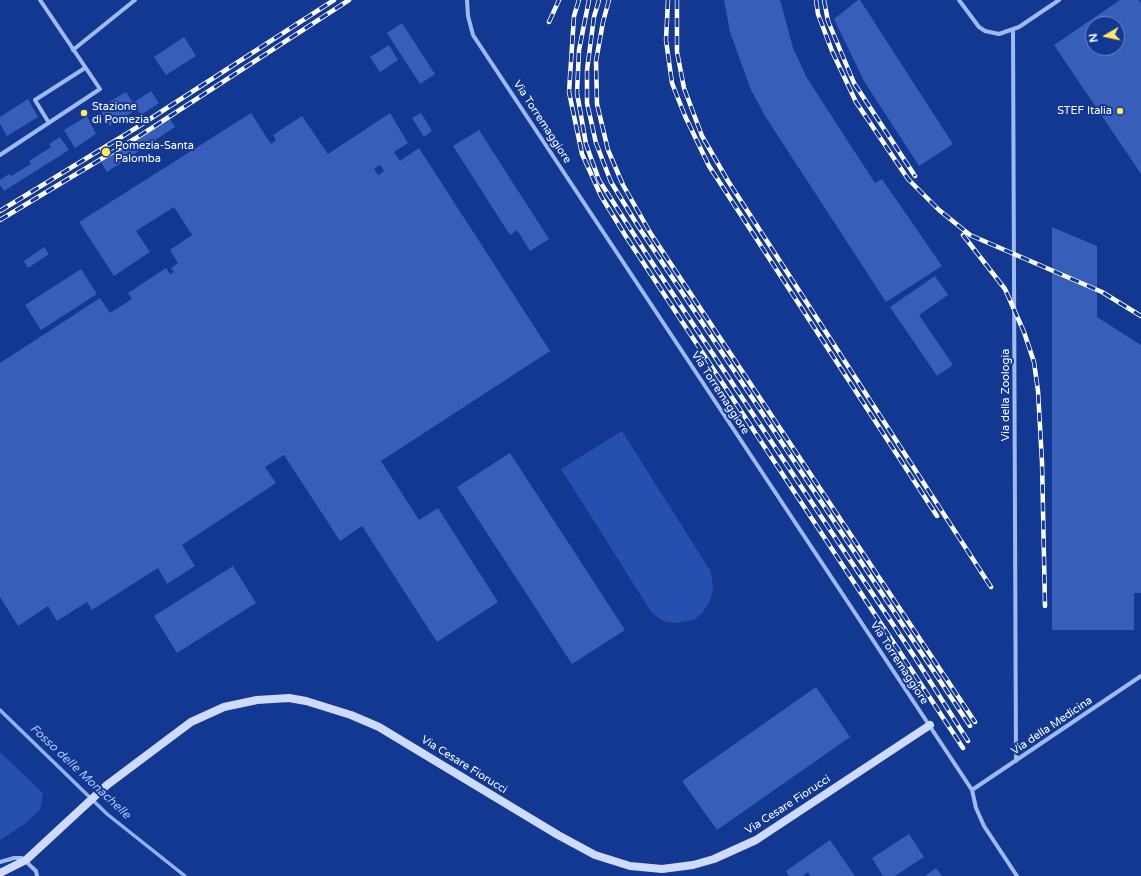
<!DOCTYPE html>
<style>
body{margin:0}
#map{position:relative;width:1141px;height:876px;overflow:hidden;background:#133891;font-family:"Varela Round",sans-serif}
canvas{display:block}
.north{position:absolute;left:1085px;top:16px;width:40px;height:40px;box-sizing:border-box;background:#133891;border:1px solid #7188bd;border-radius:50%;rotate:261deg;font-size:11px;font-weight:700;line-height:16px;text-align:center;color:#fff}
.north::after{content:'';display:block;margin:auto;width:14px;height:18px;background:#ffe960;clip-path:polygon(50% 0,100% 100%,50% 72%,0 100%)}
</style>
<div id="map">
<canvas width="1141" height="876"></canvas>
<div class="north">N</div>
</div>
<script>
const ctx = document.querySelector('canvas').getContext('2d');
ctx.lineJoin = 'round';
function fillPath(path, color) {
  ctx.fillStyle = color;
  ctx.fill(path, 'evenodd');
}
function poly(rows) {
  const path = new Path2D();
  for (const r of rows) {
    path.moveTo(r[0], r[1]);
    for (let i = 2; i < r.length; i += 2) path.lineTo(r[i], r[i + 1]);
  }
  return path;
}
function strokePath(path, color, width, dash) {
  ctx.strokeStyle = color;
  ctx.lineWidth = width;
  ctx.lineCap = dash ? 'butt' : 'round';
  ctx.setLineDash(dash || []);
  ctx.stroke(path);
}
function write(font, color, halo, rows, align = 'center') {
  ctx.font = font + ' "Varela Round",sans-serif';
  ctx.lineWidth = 4;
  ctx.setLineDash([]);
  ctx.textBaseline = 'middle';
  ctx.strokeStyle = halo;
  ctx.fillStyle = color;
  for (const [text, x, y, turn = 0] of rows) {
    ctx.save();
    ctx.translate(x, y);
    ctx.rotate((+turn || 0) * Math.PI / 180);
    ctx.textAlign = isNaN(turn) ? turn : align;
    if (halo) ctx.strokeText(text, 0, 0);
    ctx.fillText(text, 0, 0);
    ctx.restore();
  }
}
const green = poly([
 [622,431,711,572,713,589,710,601,703,612,694,620,675,623,663,621,652,613,561,469],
 [0,752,43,793,40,810,26,823,0,840]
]);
const stream = poly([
 [0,710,107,814,185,876]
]);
const building = poly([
 [724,0,780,0,793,48,807,78,875,183,882,179,942,266,886,302,765,116,751,90,730,32],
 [858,0,860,0,953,144,919,166,864,81,834,19],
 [1120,0,1139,0,1141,3,1141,174,1054,45],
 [1093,24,1117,24,1117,48,1093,48],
 [402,23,435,74,420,84,387,33],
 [184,37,196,56,166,75,154,57],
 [389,45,398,60,380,72,370,57],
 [151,91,159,103,141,115,137,109,110,126,99,108,126,92,133,103],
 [28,99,38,117,7,136,0,124,0,117],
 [251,113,271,144,276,140,273,135,302,116,328,154,390,113,408,143,394,152,400,161,419,148,550,351,381,461,419,520,438,508,498,602,437,642,362,526,340,541,284,455,265,467,276,483,182,545,195,566,167,584,158,568,92,610,87,602,57,621,48,606,18,626,0,597,0,363,100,298,110,313,132,299,128,293,166,268,170,274,174,272,171,268,178,263,170,250,192,235,174,207,136,231,150,252,114,276,79,222],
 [380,165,384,171,378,175,374,169],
 [421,113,432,131,424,137,412,118],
 [87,116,96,134,75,148,64,130],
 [170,119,175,127,107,172,101,162],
 [479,130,549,239,530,251,517,230,510,235,453,146],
 [60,137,69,150,4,191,0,185,0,180,9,174,11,176,31,164,29,161,51,147,49,144],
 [1052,227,1097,246,1097,317,1141,345,1141,593,1134,593,1134,630,1052,630],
 [44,247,49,254,28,268,24,261],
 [81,269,97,294,41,330,25,305],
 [935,276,948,295,919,315,953,365,937,376,890,307],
 [510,453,625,630,572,664,457,487],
 [233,566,256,603,177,653,154,616],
 [816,687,850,737,717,830,682,781],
 [909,834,924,857,895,876,883,876,872,858],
 [830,840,855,876,810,876,808,872,803,876,789,876,786,871],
 [936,868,942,876,925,876]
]);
const street = poly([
 [467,0,468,16,473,35,972,790,976,808,984,826,1017,876],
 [959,0,979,27,985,31,999,34,1019,27,1059,0],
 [1013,30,1016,761],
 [73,50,135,0],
 [49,123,35,100,85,68],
 [0,155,100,89,40,0],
 [972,790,1141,676],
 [0,862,14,858,22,858,36,871,37,876]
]);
const secondary = poly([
 [0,873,26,860,107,785,191,722,224,707,257,700,289,698,306,701,351,715,379,727,558,835,595,855,630,866,662,869,693,865,714,859,756,840,930,725]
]);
const rail = poly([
 [579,0,574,16,569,92,582,154,601,196,625,235,963,748],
 [589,0,579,50,577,93,586,144,599,180,651,261,914,656,968,741],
 [599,0,594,17,587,70,587,103,596,143,611,182,638,226,970,726],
 [609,0,603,22,596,61,597,104,608,150,623,185,651,234,975,722],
 [668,0,666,40,672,83,685,116,709,166,937,516],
 [677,0,677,52,684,88,702,136,728,181,991,587],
 [816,0,818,14,832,51,856,102,908,179,939,210,970,235,1102,292,1141,316],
 [824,0,828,21,854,83,915,176],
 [549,22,559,0],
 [0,211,136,128,334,0],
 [0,220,141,135,349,0],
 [963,235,1005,289,1024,332,1034,362,1038,391,1042,462,1045,606]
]);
const markers = [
 [1120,111,4,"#ffe960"],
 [84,113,4,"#ffe960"],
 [106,152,5,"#ffe960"]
];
const poiNames = [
 ["Stazione",92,107],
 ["di Pomezia",92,120],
 ["STEF Italia",1112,111,"right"],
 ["Pomezia-Santa",115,146],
 ["Palomba",115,159]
];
const streetNames = [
 ["Via Torremaggiore",542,122,57],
 ["Via Torremaggiore",720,393,57],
 ["Via della Zoologia",1006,395,-90],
 ["Via Torremaggiore",899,663,57],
 ["Via della Medicina",1052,726,-34],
 ["Via Cesare Fiorucci",464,765,32],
 ["Via Cesare Fiorucci",788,805,-33]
];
const waterNames = [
 ["Fosso delle Monachelle",80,772,43]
];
fillPath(green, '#2550b0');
strokePath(stream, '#92b1f5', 3.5);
fillPath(building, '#375eb8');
strokePath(street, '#a0b9f1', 4);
strokePath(secondary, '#cfdbfc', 8);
strokePath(rail, '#fff', 4.5);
strokePath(rail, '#133891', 3, [9]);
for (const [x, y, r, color] of markers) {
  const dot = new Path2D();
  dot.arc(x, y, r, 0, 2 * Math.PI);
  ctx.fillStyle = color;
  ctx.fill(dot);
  strokePath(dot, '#133891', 1.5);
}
write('11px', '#fff', '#133891', poiNames, 'left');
write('11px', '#fff', '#133891', streetNames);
write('italic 12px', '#acc4f8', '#133891', waterNames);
</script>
